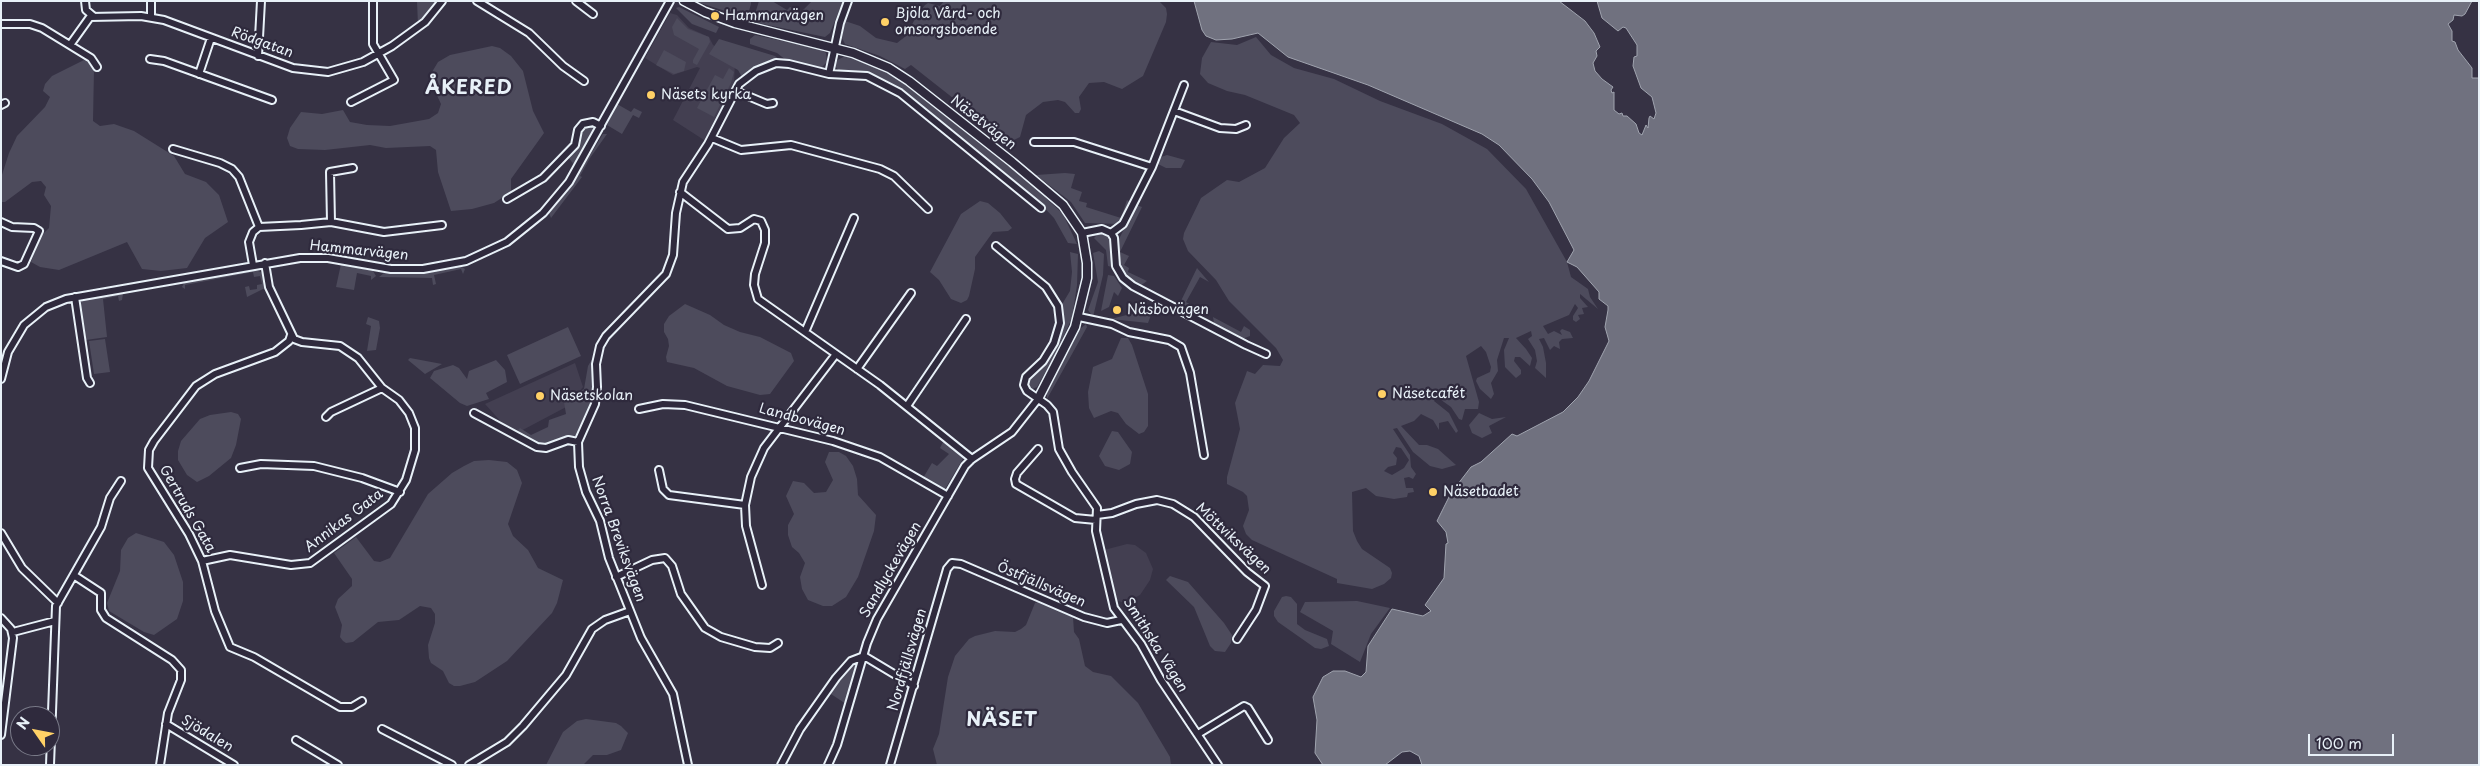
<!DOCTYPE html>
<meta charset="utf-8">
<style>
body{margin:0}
#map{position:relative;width:2480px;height:766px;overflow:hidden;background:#363244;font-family:"Playpen Sans",sans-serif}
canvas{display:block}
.frame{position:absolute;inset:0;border:2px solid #e8f1f8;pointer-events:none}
.north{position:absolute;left:10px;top:706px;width:50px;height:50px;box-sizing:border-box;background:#2f2a3d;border:1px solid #797a88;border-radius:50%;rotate:303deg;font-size:14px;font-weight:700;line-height:20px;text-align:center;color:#e8f1f8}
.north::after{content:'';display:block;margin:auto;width:18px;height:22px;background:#ffd166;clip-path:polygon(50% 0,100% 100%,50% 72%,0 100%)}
.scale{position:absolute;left:2308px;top:734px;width:86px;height:22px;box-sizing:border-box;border:2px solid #e8f1f8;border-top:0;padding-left:6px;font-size:15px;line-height:18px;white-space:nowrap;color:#e8f1f8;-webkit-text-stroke:4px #2f2a3d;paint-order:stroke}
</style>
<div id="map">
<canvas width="2480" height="766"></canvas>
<div class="frame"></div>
<div class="north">N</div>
<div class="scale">100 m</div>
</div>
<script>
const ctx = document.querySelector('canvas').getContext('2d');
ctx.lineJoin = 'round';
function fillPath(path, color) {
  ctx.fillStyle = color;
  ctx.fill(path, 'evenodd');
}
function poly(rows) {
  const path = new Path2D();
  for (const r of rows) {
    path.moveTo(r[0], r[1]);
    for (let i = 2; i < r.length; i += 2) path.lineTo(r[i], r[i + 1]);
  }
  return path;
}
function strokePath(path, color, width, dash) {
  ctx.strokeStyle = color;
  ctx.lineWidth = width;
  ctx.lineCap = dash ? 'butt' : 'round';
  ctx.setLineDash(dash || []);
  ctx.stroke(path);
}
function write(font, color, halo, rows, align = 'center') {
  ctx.font = font + ' "Playpen Sans",sans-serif';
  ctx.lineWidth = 4.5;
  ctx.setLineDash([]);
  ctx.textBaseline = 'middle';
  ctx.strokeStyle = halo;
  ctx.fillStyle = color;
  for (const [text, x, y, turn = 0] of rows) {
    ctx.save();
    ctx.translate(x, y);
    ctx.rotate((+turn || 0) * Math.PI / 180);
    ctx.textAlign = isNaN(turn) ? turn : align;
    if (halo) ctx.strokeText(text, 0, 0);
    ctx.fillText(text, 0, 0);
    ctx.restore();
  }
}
const built = poly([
 [670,13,677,15,689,28,709,37,713,45,733,57,735,62,734,84,704,140,673,120,700,68,697,67,673,75,645,58],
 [575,363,583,387,568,406,517,433,504,425,485,404],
 [1127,544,1135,545,1146,553,1153,569,1150,580,1140,595,1124,603,1116,600,1104,550]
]);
const green = poly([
 [417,1,438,1,427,16,418,25],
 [694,1,751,1,751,4,747,18],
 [759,1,772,1,787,10,790,7,801,12,812,1,843,1,830,33,825,37,758,23,754,17],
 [944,1,1159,1,1166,8,1167,14,1166,22,1143,76,1122,89,1104,82,1089,83,1079,97,1081,109,1079,113,1075,113,1065,102,1058,100,1043,102,1026,115,1020,137,1012,141,1000,135,911,65,905,69,880,56,845,44,842,38,845,21,860,26,876,38,897,43,906,36,916,17,925,5,928,3,940,6],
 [679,7,719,27,716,33,692,24,676,8],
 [677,18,688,29,709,37,710,42,697,65,693,63,693,60,699,49,674,35,672,27],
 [755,35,820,49,826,53,827,62,821,68,786,60,777,53,750,44,750,39],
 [1256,37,1271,55,1294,68,1334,79,1380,101,1442,124,1487,149,1526,189,1567,262,1571,277,1588,289,1590,297,1598,309,1580,294,1580,298,1588,307,1582,308,1584,314,1578,315,1580,319,1576,322,1573,320,1573,316,1578,308,1575,304,1569,315,1543,326,1548,334,1554,331,1562,335,1560,331,1562,329,1570,332,1573,338,1562,339,1559,342,1560,349,1554,346,1550,350,1544,338,1539,339,1543,347,1546,363,1546,378,1535,368,1537,361,1535,350,1528,339,1532,336,1531,331,1516,338,1526,349,1532,358,1530,366,1520,357,1515,357,1514,361,1521,370,1521,374,1516,378,1505,367,1504,350,1509,338,1504,338,1497,360,1498,371,1491,383,1494,394,1491,399,1480,389,1476,381,1477,378,1490,372,1491,367,1486,352,1481,346,1466,356,1479,402,1478,409,1465,409,1462,420,1459,419,1451,407,1437,397,1434,401,1449,413,1458,431,1456,433,1448,421,1439,423,1439,430,1433,420,1421,414,1414,421,1401,426,1419,445,1427,445,1438,449,1456,465,1442,469,1430,466,1413,452,1397,428,1393,429,1410,455,1411,467,1416,474,1413,479,1409,477,1404,478,1406,488,1413,488,1414,492,1408,493,1407,497,1394,499,1376,496,1366,488,1352,492,1353,531,1357,541,1362,549,1390,568,1392,573,1391,578,1384,584,1372,589,1337,583,1337,579,1252,540,1246,534,1243,526,1249,510,1247,496,1243,492,1227,484,1227,477,1240,429,1235,403,1246,374,1247,371,1255,374,1263,365,1280,366,1283,360,1276,348,1229,301,1216,280,1188,251,1183,239,1184,233,1201,198,1227,180,1239,182,1265,168,1284,138,1300,123,1294,115,1245,95,1227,91,1208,83,1200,74,1202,58,1211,42,1237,45],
 [1396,447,1401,448,1409,460,1404,468,1392,475,1384,471,1388,467,1396,465,1397,458,1393,453],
 [719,39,775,56,779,59,758,66,742,77,738,70,709,54],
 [492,46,500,48,511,56,523,71,533,111,544,133,511,179,511,192,494,203,472,209,451,211,438,172,436,150,430,146,386,148,370,145,325,150,298,149,290,146,287,138,290,128,301,112,322,114,343,110,350,122,367,125,390,126,429,119,438,113,441,104,433,87,432,72,438,62,450,55],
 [664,50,686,62,684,71,674,74,656,65],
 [845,56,878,68,913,88,1005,160,1063,214,1077,244,1068,243,1054,218,1033,196,910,96,872,75,840,72,835,66,836,61],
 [86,59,94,69,93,121,100,126,114,124,134,131,174,156,185,174,206,182,219,195,228,222,205,238,187,268,161,271,142,269,127,242,59,270,40,267,31,262,41,236,49,228,51,206,44,195,46,187,41,181,32,182,5,202,1,202,1,178,9,153,17,136,45,107,50,97,43,91,45,84,52,76],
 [729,68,734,72,731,83,714,117,697,108,715,75,723,79],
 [617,104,631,112,634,108,642,112,639,118,633,115,622,134,607,125],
 [586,126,592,126,594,131,575,166,568,157,578,147,581,131],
 [603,134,607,134,590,158,580,176,582,177,551,218,549,213,571,186],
 [1167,155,1185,160,1181,168,1166,168,1158,164,1158,158],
 [1065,173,1075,174,1071,188,1082,192,1079,201,1087,203,1086,207,1121,218,1127,200,1131,203,1120,224,1085,223,1071,202,1036,175],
 [980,201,988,203,1000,213,1012,228,1008,231,993,232,980,250,975,257,975,269,969,296,967,300,961,303,951,299,939,280,930,272,961,214],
 [1136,205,1142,207,1120,252,1129,256,1124,265,1129,268,1128,272,1147,281,1140,286,1124,274,1119,265,1116,249,1119,239],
 [1098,234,1105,234,1110,238,1112,267,1108,266,1106,250,1094,238],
 [1099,251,1104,254,1103,275,1093,317,1088,310,1098,282,1093,253],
 [1070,252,1078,254,1077,285,1072,318,1055,355,1037,387,1030,390,1026,382,1028,378,1045,362,1062,321,1061,306,1070,291,1072,272],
 [341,264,373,271,376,276,371,280,371,276,357,273,354,290,336,287],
 [460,266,465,269,463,274,461,269,434,275,436,284,433,285,432,278,379,277,384,273,426,273],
 [1197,268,1209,282,1200,277,1186,302,1205,313,1200,316,1179,305],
 [253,269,263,273,267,287,247,297,245,287,249,286,250,290,257,289,257,285,262,284,260,276,254,277,253,272,185,285,185,289,182,287,185,281],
 [1108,275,1114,276,1122,288,1118,296,1114,292,1109,307,1101,311],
 [118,293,123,294,122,300,119,301,118,296,103,299,107,337,86,340,80,303,83,300],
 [685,304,710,315,724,325,740,332,760,337,791,353,794,361,770,394,760,395,727,386,694,368,667,362,666,357,669,346,668,339,664,332,664,324,669,316],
 [1142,311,1151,315,1148,323,1111,319],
 [368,317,379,321,380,328,376,350,367,351,371,326,366,324],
 [1213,317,1241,332,1244,326,1250,330,1250,336,1242,339,1214,323],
 [1086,324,1087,327,1047,399,1047,393,1080,329],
 [568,327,581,356,520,384,507,355],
 [1121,338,1128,338,1132,345,1148,394,1148,426,1144,432,1139,434,1126,424,1118,413,1111,411,1094,418,1089,408,1088,392,1093,367,1112,359],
 [105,339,110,372,94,374,89,341],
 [594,356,592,401,577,435,544,445,537,444,522,436,518,430,520,428,531,435,548,427,549,420,566,414,564,402,584,389,588,366],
 [410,358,442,364,425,374,408,360],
 [496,360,505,370,507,382,486,393,489,399,467,406,460,403,430,378,434,371,453,365,459,368,467,379,469,371],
 [231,412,238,414,241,419,236,445,231,458,209,476,197,482,187,475,178,460,178,451,181,441,200,419,210,415],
 [1479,413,1492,419,1506,417,1489,426,1492,433,1482,438,1472,433,1469,425],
 [1112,431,1118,432,1132,452,1130,464,1119,470,1105,466,1099,456],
 [944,440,964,457,945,489,941,489,923,478,932,463,937,466,949,454,940,448],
 [829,452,839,452,846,456,853,466,857,479,858,495,876,515,874,531,858,577,846,597,832,606,823,606,808,600,802,589,800,577,805,563,799,553,792,547,788,535,788,525,794,514,786,496,793,481,804,483,814,493,826,492,833,480,825,462],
 [489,460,507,462,517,470,522,483,508,524,513,536,528,550,538,568,563,580,557,603,552,613,507,661,475,682,460,686,454,686,449,683,443,671,431,663,429,658,428,645,435,623,435,614,431,608,420,606,399,620,378,622,353,642,346,643,343,641,340,637,342,625,335,607,338,599,352,586,352,579,334,553,356,537,374,561,380,562,390,558,428,494,452,473,464,466,474,461],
 [136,533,164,542,174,555,183,582,183,601,177,619,154,635,144,632,109,611,107,603,120,571,121,550,128,538],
 [1170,576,1188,582,1224,623,1232,635,1231,643,1225,652,1215,651,1210,646,1194,607,1166,580],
 [1286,596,1291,597,1297,604,1297,624,1305,630,1327,639,1329,646,1321,649,1315,648,1278,622,1274,616,1274,611,1282,597],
 [1041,601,1073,617,1074,632,1079,639,1085,666,1093,672,1111,676,1138,703,1170,757,1171,765,937,765,933,749,939,734,948,677,955,656,969,639,975,636,995,631,1015,632,1021,629,1026,625,1035,603],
 [1357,601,1390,608,1371,634,1360,662,1331,644,1333,631,1300,612,1305,602],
 [854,663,857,669,846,704,828,692],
 [586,719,616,723,621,726,628,733,621,750,607,755,593,755,583,765,546,765,563,732,577,721]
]);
const water = poly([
 [1194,1,1559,1,1585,21,1594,33,1600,47,1596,51,1597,56,1593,63,1595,71,1602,79,1613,87,1611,90,1612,93,1614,92,1614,110,1619,114,1622,113,1623,116,1627,116,1636,124,1639,133,1642,135,1646,125,1648,128,1649,118,1650,116,1654,119,1656,113,1652,97,1641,88,1633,66,1634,57,1637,56,1637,45,1626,28,1623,27,1618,31,1602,18,1597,1,2472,1,2465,14,2462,16,2454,15,2453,20,2448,24,2452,31,2452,41,2455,42,2458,50,2472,68,2472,78,2479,78,2479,765,1422,765,1419,756,1410,751,1402,752,1385,765,1323,765,1315,753,1317,720,1313,697,1323,677,1333,671,1345,671,1361,677,1366,672,1368,646,1392,609,1423,616,1431,611,1425,605,1444,578,1446,544,1448,543,1446,532,1437,521,1451,493,1471,467,1481,462,1512,434,1517,436,1563,412,1578,397,1589,381,1609,341,1605,327,1608,310,1608,306,1599,299,1599,292,1577,267,1567,262,1574,250,1549,202,1532,179,1499,145,1482,134,1368,85,1288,57,1258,33,1232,39,1216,40,1206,36,1202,30,1194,1]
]);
const minor = poly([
 [85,1,86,10,93,16],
 [477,1,529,33,563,66,584,81],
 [576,1,593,14],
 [151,17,151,1],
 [1,24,30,24,42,28,91,58,97,67],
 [70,45,90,17,141,16,164,20,293,68,328,72,363,62,392,46,425,22,442,1],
 [258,56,261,1],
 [150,59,164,61,272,100],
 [199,74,211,38],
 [829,74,867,76,900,93,1041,208],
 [736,91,767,104,773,103],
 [351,102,394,80,373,44,373,1],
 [1,105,5,103],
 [1174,111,1220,128,1236,129,1246,125],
 [712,138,741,150,791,145,880,169,894,176,928,209],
 [1034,142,1074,142,1152,167],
 [173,149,220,163,232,169,239,177,259,227],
 [680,192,728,229,740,228,754,219,761,221,765,230,765,243,755,274,754,285,758,299,880,385,972,459],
 [507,199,543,178,575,145,578,130,583,124,593,122,601,126],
 [1,222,12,227,34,228,39,231,24,264,18,267,1,261],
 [331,222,330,172,353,168],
 [1082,233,1102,229,1111,233,1114,238,1116,266,1123,278,1133,286,1246,345,1266,354],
 [1111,233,1123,224,1152,167,1184,85],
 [996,246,1046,287,1058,306,1060,323,1054,343,1043,361,1026,377,1024,385,1027,391,1047,405,1053,412,1059,449,1072,472,1097,508,1096,531,1114,608,1141,644,1161,680,1218,765],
 [253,265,249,242,253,232,259,227,301,225,331,222,384,232,442,225],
 [75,297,87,378,90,383],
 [1079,317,1112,324,1129,332,1169,340,1181,347,1190,373,1204,455],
 [805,332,854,218],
 [291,335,289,341,275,352,215,374,196,386,154,441,149,450,148,468,189,534,202,561,215,611,230,647,254,657,340,707,352,707,362,701],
 [857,369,911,293],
 [1,379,8,352,24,325,46,307,66,299,300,258,328,258,391,269,423,269,466,261,507,242,543,213,569,182,670,1],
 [907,406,966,319],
 [639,409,663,404,685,405,833,441,880,457,948,496],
 [474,413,537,447,546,448,568,440,578,442],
 [326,417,331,412,382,388],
 [1038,449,1017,473,1015,479,1016,484,1075,518,1096,520],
 [240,468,261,464,314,466,362,478,400,492],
 [659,470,663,489,669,495,745,505],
 [1097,515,1112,513,1136,504,1157,500,1173,504,1194,517,1247,572,1265,586,1256,610,1237,639],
 [1,533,22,568,58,603],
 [202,561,230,555,291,565,310,563,391,504,406,480,415,450,415,428,409,413,399,400,382,388,358,358,340,346,302,342,294,339,269,287,265,263],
 [75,576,101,593,101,610,106,618,172,660,181,670,181,680,168,713,160,765],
 [616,577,652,560,665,558,672,566,681,594,705,628,721,637,755,647,770,648,778,643],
 [762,585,746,526,745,505,751,477,764,448,836,354],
 [1,618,11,629,13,638,1,735],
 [13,632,55,621],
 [864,656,914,686],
 [166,724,234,765],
 [382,729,452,765],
 [1198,734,1244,706,1248,708,1268,740],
 [296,740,338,765],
 [50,765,56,606,101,527,110,498,121,481],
 [469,765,507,742,523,726,566,675,592,629,605,620,630,611],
 [688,765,673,694,641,638,609,558,600,521,586,492,579,467,578,442,595,404,597,387,596,364,600,346,606,336,666,274,673,255,676,213,683,182,708,144,739,84,756,71,776,63,789,64,829,74,840,23,848,1],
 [781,765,800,729,836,678,851,661,864,656],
 [828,765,837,745,867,643,877,619,965,466,972,459,1012,432,1038,399],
 [890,765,947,569,952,563,961,564,1084,617,1107,623,1121,620]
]);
const tertiary = poly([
 [684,1,705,12,735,23,853,53,889,68,909,81,1012,162,1063,205,1082,233,1087,263,1087,278,1075,327,1038,399]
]);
const markers = [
 [715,16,5,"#ffd166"],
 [885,22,5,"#ffd166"],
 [651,95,5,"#ffd166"],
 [1117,310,5,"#ffd166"],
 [1382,394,5,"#ffd166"],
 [540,396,5,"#ffd166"],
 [1433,492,5,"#ffd166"]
];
const poiNames = [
 ["Bjöla Vård- och",895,14],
 ["omsorgsboende",895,30],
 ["Hammarvägen",725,16],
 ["Näsets kyrka",661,95],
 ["Näsbovägen",1127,310],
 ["Näsetcafét",1392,394],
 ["Näsetskolan",550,396],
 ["Näsetbadet",1443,492]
];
const streetNames = [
 ["Rödgatan",262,43,20],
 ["Näsetvägen",983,123,38],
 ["Hammarvägen",359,251,6],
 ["Landbovägen",802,420,15],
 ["Gertruds Gata",187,509,60],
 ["Annikas Gata",344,521,-37],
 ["Norra Breviksvägen",618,539,70],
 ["Möttviksvägen",1233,539,43],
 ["Sandlyckevägen",891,570,-60],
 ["Östfjällsvägen",1041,585,23],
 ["Smithska Vägen",1155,645,58],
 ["Nordfjällsvägen",908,660,-74],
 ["Sjödalen",207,734,31]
];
const districtNames = [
 ["ÅKERED",469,89],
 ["NÄSET",1002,721]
];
fillPath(built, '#433f51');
fillPath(green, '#4d4b5c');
fillPath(water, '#70717f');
strokePath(water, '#a0a4af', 1);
strokePath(minor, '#e8f1f8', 10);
strokePath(tertiary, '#e8f1f8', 11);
strokePath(minor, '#2f2a3d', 6);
strokePath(tertiary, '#2f2a3d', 8);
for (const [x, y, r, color] of markers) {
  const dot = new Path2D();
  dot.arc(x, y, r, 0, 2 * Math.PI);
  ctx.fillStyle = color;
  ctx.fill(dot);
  strokePath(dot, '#2f2a3d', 2);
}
write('14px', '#e8f1f8', '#2f2a3d', poiNames, 'left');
write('14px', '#e8f1f8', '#2f2a3d', streetNames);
ctx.letterSpacing = '1px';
write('bold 19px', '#e8f1f8', '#2f2a3d', districtNames);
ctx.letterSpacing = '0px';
</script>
